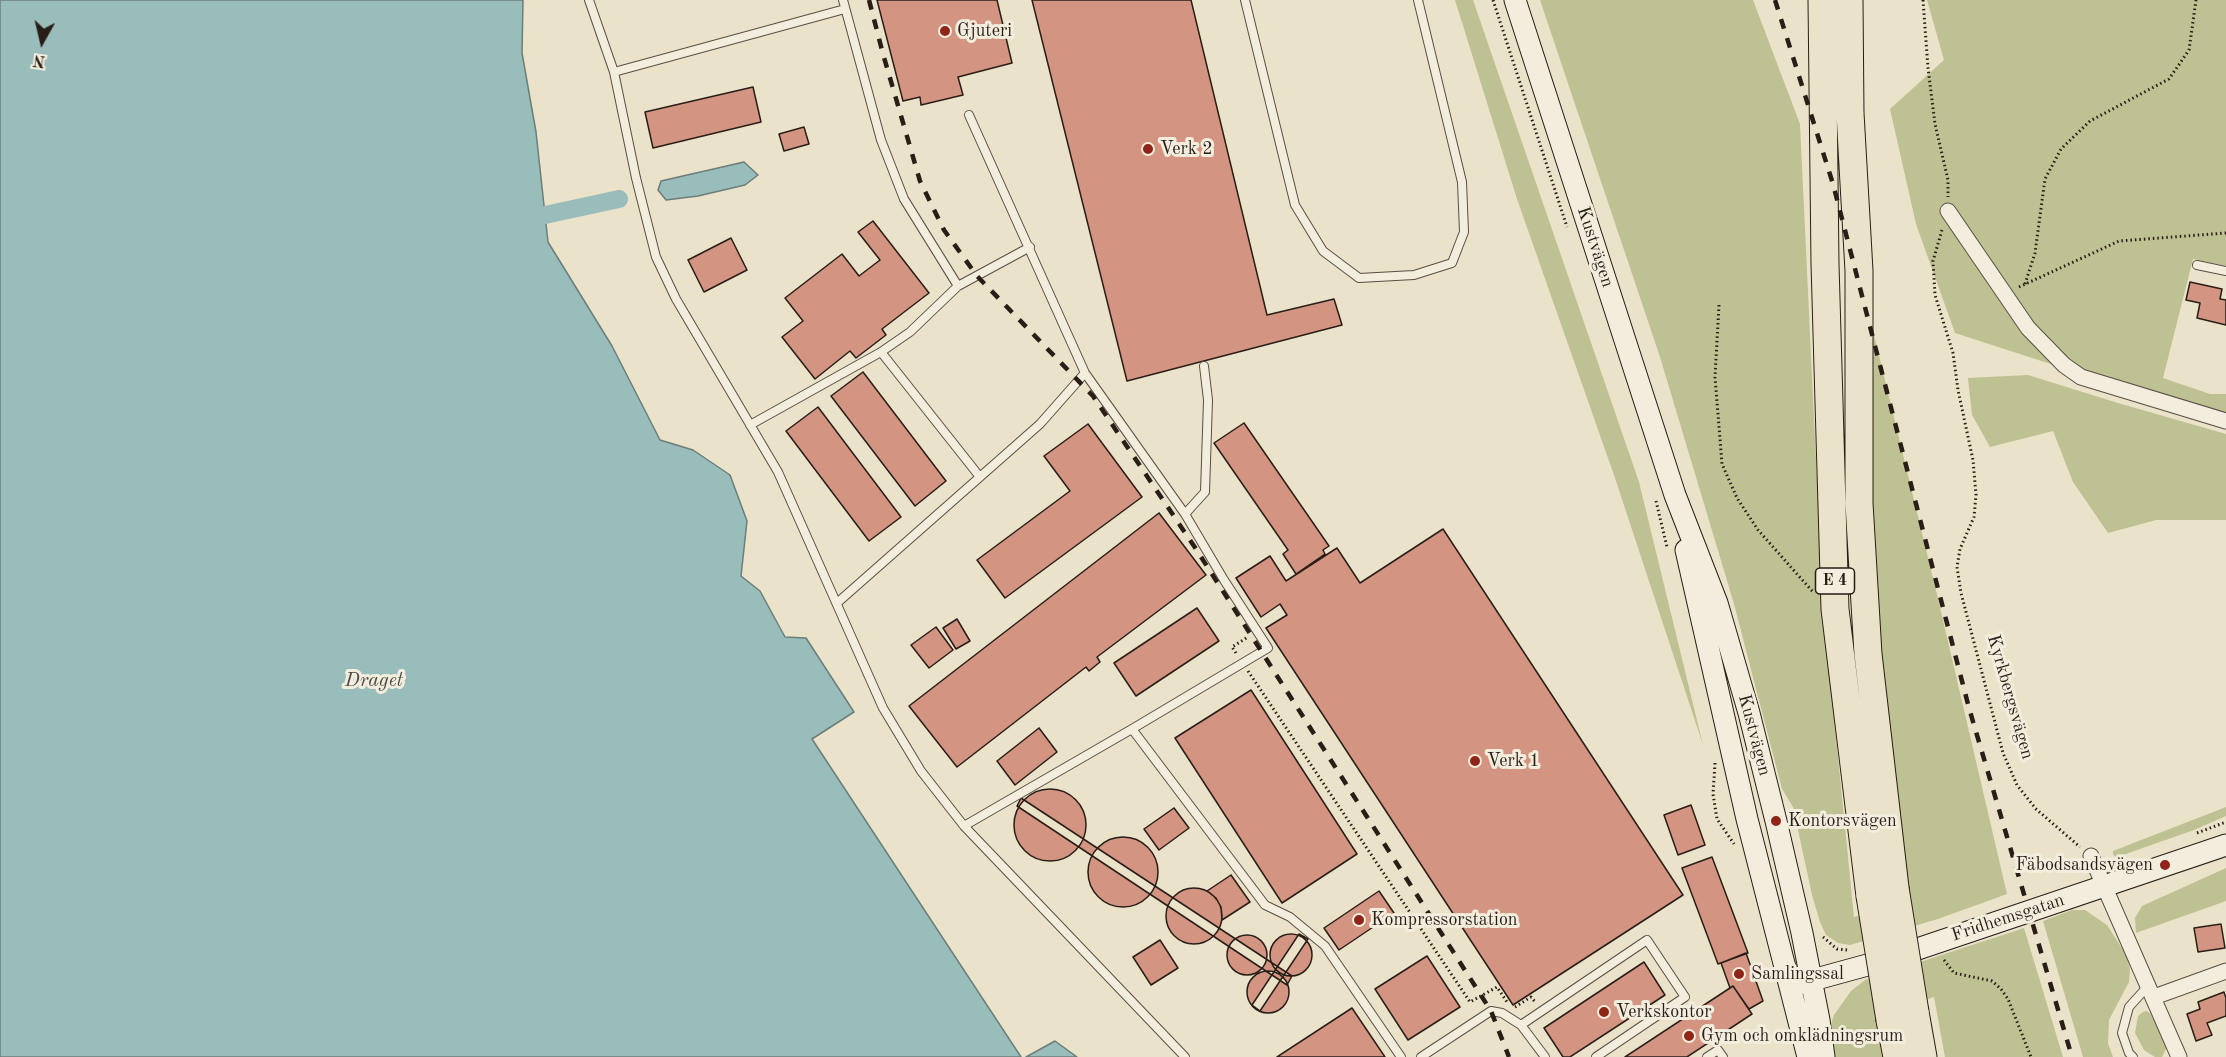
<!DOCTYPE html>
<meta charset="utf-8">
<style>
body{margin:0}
#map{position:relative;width:2226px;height:1057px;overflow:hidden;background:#ebe3c9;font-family:"Old Standard TT",serif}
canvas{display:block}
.north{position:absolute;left:12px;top:12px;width:60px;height:60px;-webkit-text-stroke:4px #f2eddc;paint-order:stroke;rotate:188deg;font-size:16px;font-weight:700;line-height:24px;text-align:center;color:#291d18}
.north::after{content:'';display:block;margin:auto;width:21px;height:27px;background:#291d18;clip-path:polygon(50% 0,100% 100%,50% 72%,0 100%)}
</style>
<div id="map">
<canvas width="2226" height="1057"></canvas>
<div class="north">N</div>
</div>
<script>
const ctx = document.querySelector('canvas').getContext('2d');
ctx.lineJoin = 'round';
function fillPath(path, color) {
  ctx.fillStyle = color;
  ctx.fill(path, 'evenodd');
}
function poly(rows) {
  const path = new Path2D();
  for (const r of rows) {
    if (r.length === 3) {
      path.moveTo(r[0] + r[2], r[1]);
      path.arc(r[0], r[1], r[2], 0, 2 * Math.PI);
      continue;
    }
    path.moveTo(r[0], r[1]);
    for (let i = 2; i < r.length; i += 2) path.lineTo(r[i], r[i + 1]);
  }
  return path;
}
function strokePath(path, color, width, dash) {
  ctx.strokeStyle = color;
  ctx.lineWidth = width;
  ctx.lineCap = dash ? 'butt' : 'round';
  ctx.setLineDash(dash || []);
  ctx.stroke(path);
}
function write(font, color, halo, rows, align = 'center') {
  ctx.font = font + ' "Old Standard TT",serif';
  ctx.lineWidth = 6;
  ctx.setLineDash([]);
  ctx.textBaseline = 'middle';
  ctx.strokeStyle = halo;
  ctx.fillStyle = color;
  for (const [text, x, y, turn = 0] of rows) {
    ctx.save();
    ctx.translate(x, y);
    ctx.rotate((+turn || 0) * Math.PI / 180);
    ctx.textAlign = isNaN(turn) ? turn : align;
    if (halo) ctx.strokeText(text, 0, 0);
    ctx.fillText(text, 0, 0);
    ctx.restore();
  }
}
const green = poly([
 [1455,0,1473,0,1639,482,1703,745,1615,478,1517,199],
 [1540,0,1753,0,1800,124,1823,607,1854,917,1904,903,1876,647,1867,306,1939,603,2007,894,1938,919,1850,945,1838,943,1826,935,1820,922,1812,895,1793,807,1782,789,1734,604,1660,357],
 [1927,0,2226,0,2226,266,2193,259,2163,378,2210,394,2226,394,2226,412,2060,367,1955,333,1916,224,1890,109,1944,60],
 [2028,375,2118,403,2226,434,2226,520,2156,520,2108,533,2073,482,2053,431,1990,447,1972,415,1968,378],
 [2226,807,2226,816,2194,830,2120,856,2115,857,2113,854,2113,851],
 [2226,868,2226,901,2136,933,2135,918,2142,906],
 [2072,910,2085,910,2107,925,2127,956,2130,969,2129,982,2109,1020,2108,1043,2113,1057,2083,1057,2043,921],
 [2024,928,2063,1057,1945,1057,1934,997,1877,1016,1883,1057,1832,1057,1830,1027,1834,1015,1851,991,1865,980],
 [2146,1011,2150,1013,2168,1045,2162,1057,2155,1057,2144,1050,2135,1033,2138,1016,2143,1012]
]);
const water = poly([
 [0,0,523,0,522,53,536,132,548,242,612,346,660,440,693,450,730,475,747,521,741,576,760,591,785,637,806,638,854,712,812,739,1021,1057,0,1057,0,0],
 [744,162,758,175,745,185,698,196,666,200,658,190,661,181,744,162],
 [1055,1041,1077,1057,1026,1057,1055,1041]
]);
const canal = poly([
 [545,215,619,199]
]);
const building = poly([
 [877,0,997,0,1012,63,958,77,963,95,921,105,920,97,903,101,877,0],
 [1032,0,1191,0,1267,315,1334,299,1342,325,1127,381,1032,0],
 [753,87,761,122,653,148,645,112,753,87],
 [804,127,809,144,784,151,779,134,804,127],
 [873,221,929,293,882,329,886,335,856,358,850,351,815,379,782,337,803,321,785,298,842,254,859,276,880,260,858,232,873,221],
 [731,238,747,270,704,292,688,260,731,238],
 [2190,282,2222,289,2220,299,2226,300,2226,325,2197,318,2200,303,2186,300,2190,282],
 [863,372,946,481,915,506,831,396,863,372],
 [818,407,901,517,869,541,786,431,818,407],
 [1244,423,1329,546,1323,550,1325,554,1296,574,1283,554,1288,550,1214,443,1244,423],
 [1088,424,1142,497,1005,598,977,560,1070,491,1044,456,1088,424],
 [1159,513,1206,575,1097,657,1100,662,1089,671,1086,667,957,767,909,706,1159,513],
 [1443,529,1683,895,1513,1005,1266,628,1287,615,1280,604,1261,617,1236,578,1270,556,1286,581,1337,548,1360,583,1443,529],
 [1197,608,1219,641,1136,696,1114,663,1197,608],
 [957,619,970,641,956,649,943,628,957,619],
 [936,627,953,650,929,668,911,645,936,627],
 [1251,690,1357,854,1282,903,1175,738,1251,690],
 [1039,728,1057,752,1015,785,997,761,1039,728],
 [1050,825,36],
 [1021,798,1292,976,1287,985,1017,806,1021,798],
 [1691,805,1705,845,1678,855,1664,815,1691,805],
 [1174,808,1189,828,1159,850,1144,829,1174,808],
 [1123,872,35],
 [1712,857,1748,953,1718,964,1682,868,1712,857],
 [1231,875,1250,902,1222,920,1221,907,1216,898,1207,891,1231,875],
 [1194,916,28],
 [1379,891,1394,913,1339,950,1324,928,1379,891],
 [2221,924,2225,948,2198,952,2194,928,2221,924],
 [1299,934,1308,939,1260,1011,1252,1005,1299,934],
 [1291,955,21],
 [1247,955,20],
 [1160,940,1178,968,1151,985,1133,957,1160,940],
 [1746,953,1763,1001,1749,1009,1733,986,1730,988,1721,963,1746,953],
 [1427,956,1460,1007,1408,1040,1375,989,1427,956],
 [1644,962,1665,995,1570,1057,1563,1057,1544,1028,1644,962],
 [1268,992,21],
 [1733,986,1752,1014,1687,1057,1625,1057,1733,986],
 [2224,992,2226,998,2226,1016,2207,1023,2212,1035,2196,1041,2187,1014,2200,1009,2198,1002,2224,992],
 [1352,1008,1385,1057,1277,1057,1352,1008]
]);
const path = poly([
 [1493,0,1567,227],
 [1923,0,1928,68,1935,124,1948,180,1948,197],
 [1942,230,1933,261,1935,295,1953,353,1958,390,1973,460,1976,495,1974,517,1960,549,1957,567,1961,593,2003,753,2017,785,2036,809,2080,847],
 [2025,284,2035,253,2045,179,2061,149,2090,121,2169,79,2189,50,2196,0],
 [2019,287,2119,241,2226,233],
 [1719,305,1715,377,1722,464,1737,498,1758,530,1813,592],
 [1656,501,1667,547],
 [1236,653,1232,647,1248,637],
 [1248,671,1470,1002,1497,987,1507,1002],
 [1715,763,1713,794,1717,819,1734,844],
 [2197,833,2226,822],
 [1823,937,1837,949,1847,950],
 [1944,960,1954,973,1992,981,2001,989,2008,999,2031,1057],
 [1515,1007,1531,997,1536,1003]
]);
const lane = poly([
 [589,0,614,72,636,178,656,257,676,299,778,472,883,708,921,771,964,826,1185,1057],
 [843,0,881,140,904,199,958,286,1030,247],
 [1245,0,1295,205,1323,251,1359,278,1414,275,1452,263,1464,232,1462,182,1418,0],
 [614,72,845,9],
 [2197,265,2226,271],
 [881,352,980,477],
 [750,425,881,352,910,332,958,286],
 [1185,514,1205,492,1208,400,1204,366],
 [837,603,1040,424,1085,373],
 [1132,729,1265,905,1290,917,1325,946,1401,1057],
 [964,826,1132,729,1268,648,1224,580,1185,514,1085,373,969,115],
 [1521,1025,1647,940,1685,997,1596,1057],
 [1421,1057,1491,1011,1502,1013,1521,1025,1545,1057],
 [1707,1057,1718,1050,1723,1057],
 [2133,1057,2129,1053,2122,1033,2129,1007,2148,986]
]);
const street = poly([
 [1948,211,2028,328,2064,365,2081,377,2226,421],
 [2091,856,2179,1057],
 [2154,997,2226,971]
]);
const secondary = poly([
 [1515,0,1675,495,1717,603,1749,713,1776,821,1802,933,1819,1020,1824,1057],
 [1686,550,1747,819,1808,1057],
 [1798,984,1882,961,2226,845]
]);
const highway = poly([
 [1822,0,1825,264,1835,609,1870,896],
 [1849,0,1850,113,1859,271,1859,503,1868,654,1895,888],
 [1915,1012,1923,1057],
 [1890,1020,1897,1057]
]);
const rail = poly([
 [869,0,883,54,920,181,944,230,977,276,1093,396,1196,549,1491,1011,1509,1057],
 [1775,0,1833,184,1969,708,2072,1057]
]);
const highwayBridge = poly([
 [1895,888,1915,1012],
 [1870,896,1890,1020]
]);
const markers = [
 [945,31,6,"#8f2418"],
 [1148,149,6,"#8f2418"],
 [1475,761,6,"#8f2418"],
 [1776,821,6,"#8f2418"],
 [2165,865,6,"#8f2418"],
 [1359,920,6,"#8f2418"],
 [1739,974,6,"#8f2418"],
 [1604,1012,6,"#8f2418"],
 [1689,1036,6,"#8f2418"]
];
const shields = [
 [1835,581,39]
];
const shieldNames = [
 ["E 4",1835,581]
];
const poiNames = [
 ["Gjuteri",957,31],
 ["Verk 2",1160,149],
 ["Verk 1",1487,761],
 ["Kontorsvägen",1788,821],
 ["Fäbodsandsvägen",2153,865,"right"],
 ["Kompressorstation",1371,920],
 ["Samlingssal",1751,974],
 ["Verkskontor",1616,1012],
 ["Gym och omklädningsrum",1701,1036]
];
const streetNames = [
 ["Kustvägen",1595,247,72],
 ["Kyrkbergsvägen",2010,697,74],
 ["Kustvägen",1754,735,75],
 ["Fridhemsgatan",2008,918,-18]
];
const waterNames = [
 ["Draget",374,681]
];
fillPath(green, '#bec192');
fillPath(water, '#99bdbb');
strokePath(water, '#6c7d7a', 1.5);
strokePath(canal, '#99bdbb', 18);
fillPath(building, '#d39481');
strokePath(building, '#291d18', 1.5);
strokePath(lane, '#5a4e44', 10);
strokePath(street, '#5a4e44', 17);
strokePath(secondary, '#291d18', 23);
strokePath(highway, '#291d18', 29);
strokePath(path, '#291d18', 3, [1.5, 3]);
strokePath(lane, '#f2eddc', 8);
strokePath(street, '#f2eddc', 15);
strokePath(secondary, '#f2eddc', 21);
strokePath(highway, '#ebe3c9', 27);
strokePath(rail, '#291d18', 4.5, [10, 10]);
strokePath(highwayBridge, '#291d18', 29, []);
strokePath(highwayBridge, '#ebe3c9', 27);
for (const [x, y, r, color] of markers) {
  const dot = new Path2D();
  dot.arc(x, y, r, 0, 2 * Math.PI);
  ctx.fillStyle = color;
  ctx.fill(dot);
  strokePath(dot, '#f2eddc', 2);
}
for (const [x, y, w] of shields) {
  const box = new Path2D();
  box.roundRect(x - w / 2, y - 13, w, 26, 4.5);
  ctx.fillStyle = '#f2eddc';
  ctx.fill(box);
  strokePath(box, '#291d18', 1.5);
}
write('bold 16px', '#291d18', null, shieldNames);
write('18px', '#291d18', '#f2eddc', poiNames, 'left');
write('18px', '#291d18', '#f2eddc', streetNames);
write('italic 20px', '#4b4d49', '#f2eddc', waterNames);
</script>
